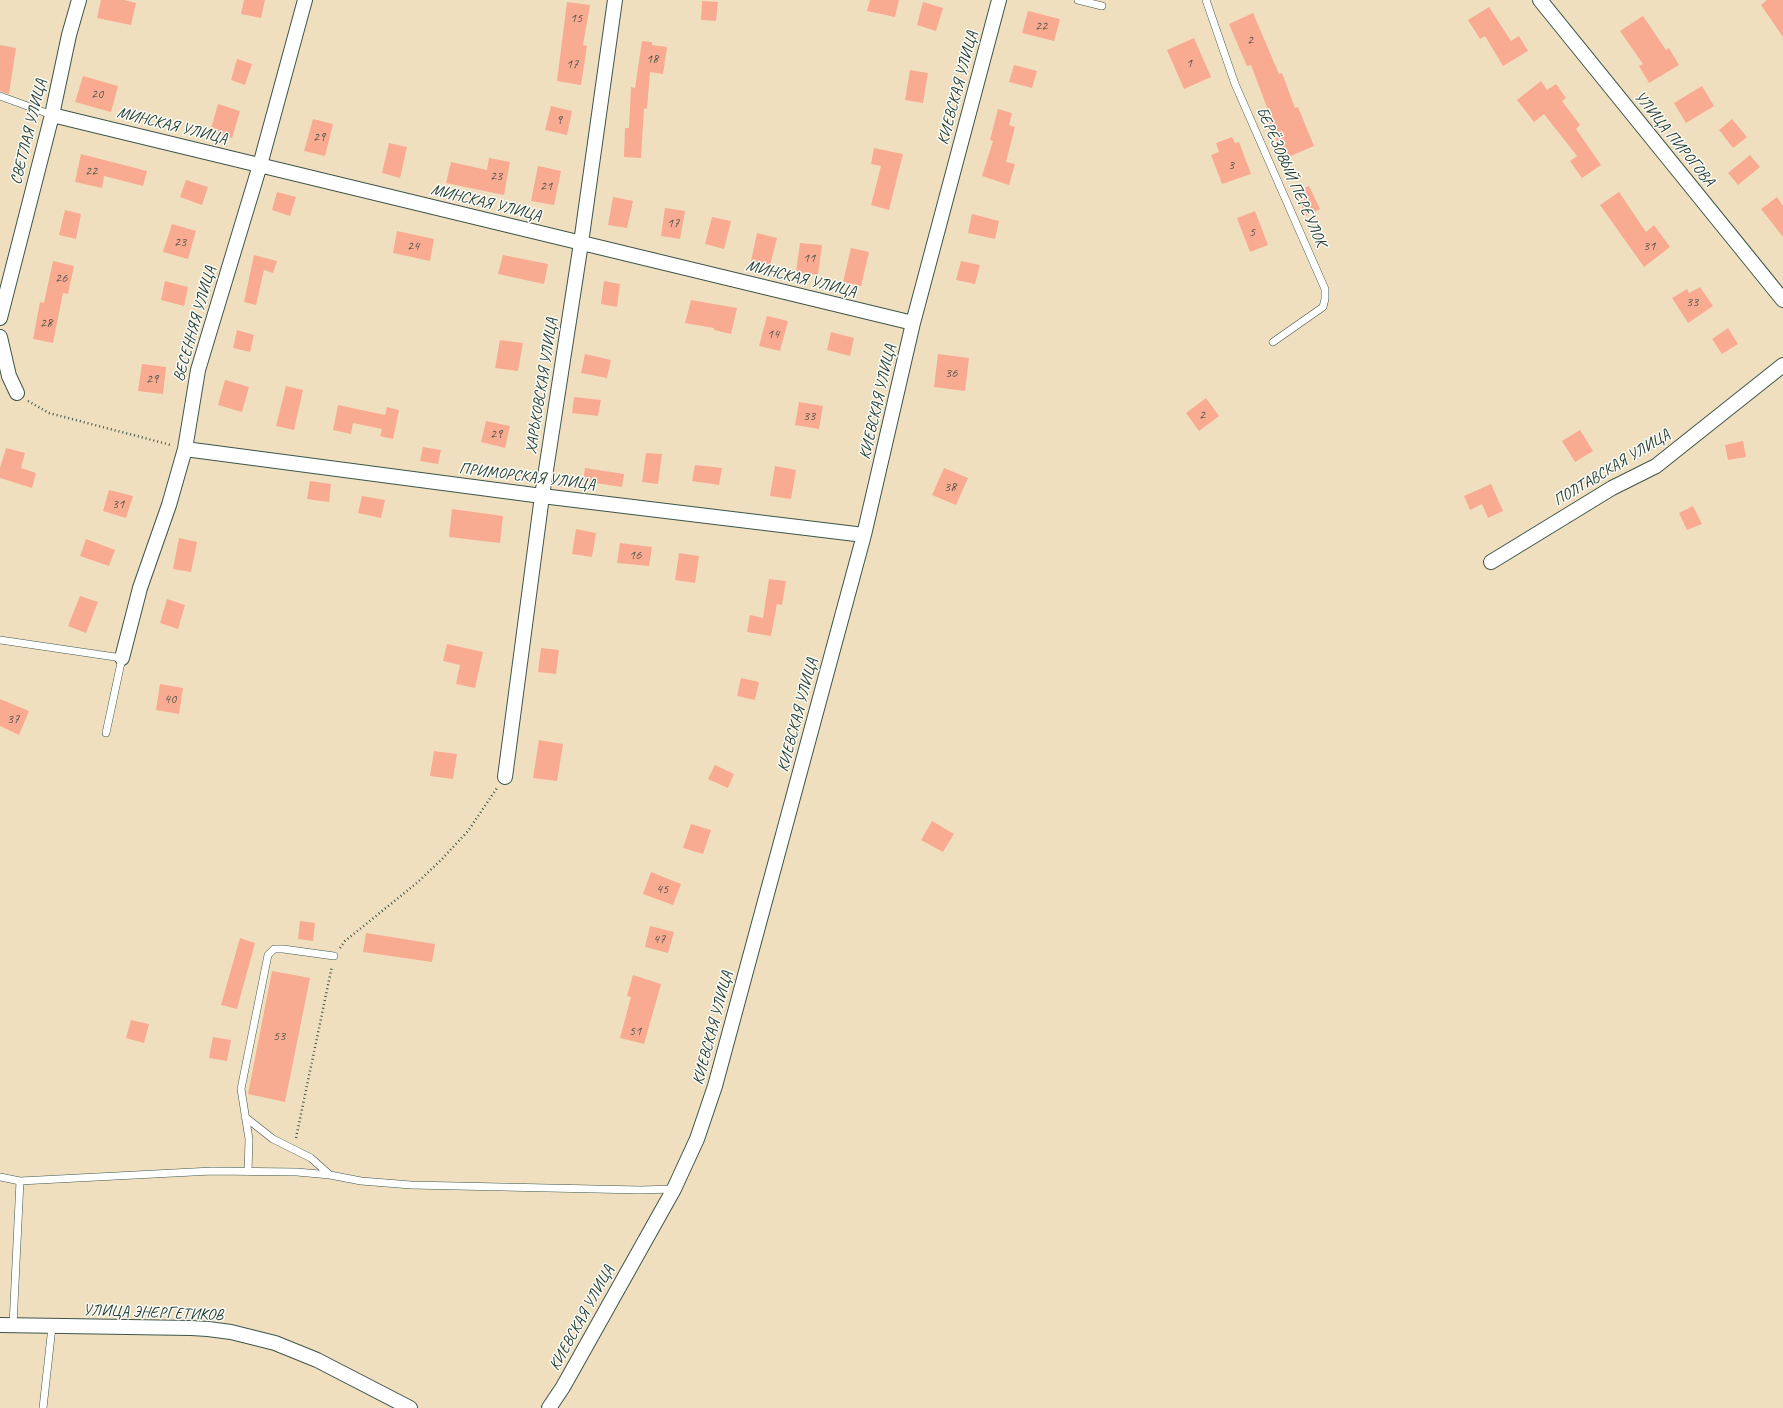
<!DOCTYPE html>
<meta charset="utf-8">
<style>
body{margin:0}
canvas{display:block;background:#efdfbf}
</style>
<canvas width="1783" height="1408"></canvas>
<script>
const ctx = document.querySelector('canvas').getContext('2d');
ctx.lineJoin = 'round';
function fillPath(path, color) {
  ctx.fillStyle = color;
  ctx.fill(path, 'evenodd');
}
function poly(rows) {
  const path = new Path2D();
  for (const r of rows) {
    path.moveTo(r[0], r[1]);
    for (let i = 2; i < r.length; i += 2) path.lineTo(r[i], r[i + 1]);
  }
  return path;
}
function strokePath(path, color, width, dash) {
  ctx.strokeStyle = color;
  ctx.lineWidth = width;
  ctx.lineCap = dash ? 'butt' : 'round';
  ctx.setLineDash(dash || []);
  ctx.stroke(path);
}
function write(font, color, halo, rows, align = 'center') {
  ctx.font = font + ' Caveat,sans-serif';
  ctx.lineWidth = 3;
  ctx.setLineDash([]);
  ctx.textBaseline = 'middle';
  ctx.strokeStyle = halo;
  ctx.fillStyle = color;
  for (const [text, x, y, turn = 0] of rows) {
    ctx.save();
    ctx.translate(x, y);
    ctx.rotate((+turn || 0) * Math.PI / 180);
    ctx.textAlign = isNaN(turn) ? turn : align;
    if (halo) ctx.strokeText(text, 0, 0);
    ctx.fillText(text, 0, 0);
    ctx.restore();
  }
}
const building = poly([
 [101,0,124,0,136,3,131,25,97,18],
 [244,0,265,0,261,18,241,14],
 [870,0,899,0,895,17,867,11],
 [1767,0,1783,0,1783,37,1761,5],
 [702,1,718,2,716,21,701,20],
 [567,2,590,5,583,45,587,46,581,85,557,81],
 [923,2,943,8,936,31,917,25],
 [1489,7,1511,41,1519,36,1528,51,1503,66,1485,36,1480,39,1468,20],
 [1028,11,1060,19,1054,41,1022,33],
 [1253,13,1279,74,1282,73,1295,108,1298,107,1314,146,1284,159,1267,119,1271,118,1251,65,1247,66,1229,24],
 [1643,16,1666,50,1669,48,1679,65,1649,83,1639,66,1643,64,1620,31],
 [1194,38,1211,77,1184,89,1167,50],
 [642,41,652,42,652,45,667,47,663,74,650,72,647,109,644,108,641,158,624,157,625,128,629,128,631,87,635,88],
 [0,45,16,48,9,94,0,91],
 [237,59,252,64,245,85,231,80],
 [1014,65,1037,71,1032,88,1009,82],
 [910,70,928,73,923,103,905,100],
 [83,76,118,86,111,112,75,102],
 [1541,81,1547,90,1556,84,1566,98,1562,101,1580,125,1576,129,1601,165,1582,178,1570,161,1577,156,1544,114,1534,122,1517,100],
 [1702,86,1714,106,1686,123,1674,103],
 [218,104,240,111,232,138,210,132],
 [551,106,572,111,567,135,545,130],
 [998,109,1012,113,1009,125,1015,127,1006,162,1015,164,1009,185,982,176,993,141,990,140],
 [313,119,333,124,325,156,304,151],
 [1732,119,1747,137,1733,148,1719,130],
 [1232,137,1235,143,1239,142,1251,174,1222,184,1211,155,1219,152,1216,143],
 [389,143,407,147,400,178,382,173],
 [874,148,903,154,889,210,871,205,881,166,871,164],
 [81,154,147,171,143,186,104,176,102,188,75,182],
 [1750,155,1760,167,1738,185,1728,173],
 [489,158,510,162,504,195,446,183,451,162,487,170],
 [538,166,561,171,554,205,531,201],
 [186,180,208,187,202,205,180,197],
 [1309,186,1320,209,1306,216,1295,192],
 [277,192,296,197,290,216,272,210],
 [1619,192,1646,232,1654,225,1670,247,1644,267,1600,205],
 [613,197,633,201,627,228,608,225],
 [1777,197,1783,206,1783,237,1761,209],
 [665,208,685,211,680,239,661,236],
 [65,210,81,214,76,239,59,235],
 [1255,211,1268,245,1250,252,1237,218],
 [972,214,999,221,995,239,968,233],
 [712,217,731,221,724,249,705,244],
 [172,224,196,231,188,259,163,252],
 [397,231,434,239,430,261,393,253],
 [757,233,777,238,770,265,751,261],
 [800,243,822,245,818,275,796,272],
 [851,248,869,252,861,286,843,282],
 [254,255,277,261,273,273,264,270,256,305,244,302],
 [503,255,548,264,544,284,498,274],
 [53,261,74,266,68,294,63,293,53,343,33,339,40,302,44,303],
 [961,261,980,265,975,284,956,280],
 [165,281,188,287,184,306,161,300],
 [604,281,620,284,617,307,601,304],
 [1700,287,1713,306,1688,323,1672,298,1687,289,1689,293],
 [691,300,737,308,731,334,714,330,714,328,685,323],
 [767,316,788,321,780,351,759,346],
 [1728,328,1738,344,1722,354,1712,339],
 [237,330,254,335,250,352,233,348],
 [831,332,854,338,850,356,827,350],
 [500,340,523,343,518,371,495,368],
 [585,354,611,360,607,378,581,373],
 [938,354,969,358,965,391,934,387],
 [142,364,166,367,163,394,138,391],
 [225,380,249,387,242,412,218,405],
 [286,386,303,390,294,430,276,426],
 [574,397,601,400,598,416,572,413],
 [1206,398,1219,416,1199,431,1186,413],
 [799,402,823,406,819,429,795,425],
 [338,405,385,415,387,407,399,410,393,439,380,436,382,429,353,423,351,434,333,430],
 [486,421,510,426,505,448,481,442],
 [1580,430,1593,451,1575,462,1562,441],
 [1743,441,1746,457,1728,460,1725,445],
 [423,447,441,450,438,464,420,461],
 [6,448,25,453,21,468,36,473,32,488,0,478,0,468],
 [646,453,662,454,658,484,642,482],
 [695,465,722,468,719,485,692,481],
 [775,466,796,470,791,499,770,496],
 [585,468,624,474,622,487,583,481],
 [944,468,968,478,956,505,932,495],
 [310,481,331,484,329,502,307,499],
 [1491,484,1503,511,1488,518,1482,504,1470,510,1464,496],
 [109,490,133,496,126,518,103,511],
 [362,496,385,500,381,518,358,513],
 [1693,506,1702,524,1687,530,1679,513],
 [452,509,503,516,500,543,449,537],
 [576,529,596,533,592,557,572,554],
 [179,538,197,542,191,572,173,569],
 [86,539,115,550,109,566,80,556],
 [620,543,652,547,649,566,617,563],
 [679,553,699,556,695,583,675,580],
 [769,579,786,581,782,605,777,604,771,636,747,632,750,615,763,618],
 [80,596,98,602,86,633,68,626],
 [167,599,185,605,178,629,160,623],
 [447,644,483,652,475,688,456,684,460,665,443,661],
 [541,648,559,650,556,674,538,672],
 [741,678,759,682,755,700,737,696],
 [160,684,183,688,179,714,156,710],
 [0,699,29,711,19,735,0,726],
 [539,740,563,744,557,781,533,778],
 [434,751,457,754,453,779,430,776],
 [715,765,734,774,728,788,708,779],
 [932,821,954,834,943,852,921,840],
 [691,824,711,830,703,854,683,848],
 [651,872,681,884,673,905,643,894],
 [300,921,315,923,313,941,298,939],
 [650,926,674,932,668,953,645,947],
 [366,933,435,944,432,962,363,952],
 [240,938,255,943,237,1009,221,1005],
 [272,971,310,978,285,1102,248,1094],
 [633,975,661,984,644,1044,620,1038,631,997,627,996],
 [131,1020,149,1024,144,1043,126,1038],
 [213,1037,231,1040,227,1061,209,1058]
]);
const path = poly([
 [28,401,49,413,171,445],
 [340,948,345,941,418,882,442,859,468,831,497,788],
 [296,1138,332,966]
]);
const service = poly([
 [1078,0,1102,6],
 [1206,0,1235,84,1325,289,1325,299,1323,307,1273,342],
 [0,96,52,115],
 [0,640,122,658,106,733],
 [245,1117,273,1139,311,1158,330,1175],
 [248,1172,249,1139,241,1089,268,955,274,949,283,949,334,956],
 [0,1177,20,1181,212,1171,297,1172,330,1175,361,1181,411,1185,640,1190,674,1189],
 [13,1325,20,1181],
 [43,1408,52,1327]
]);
const minor = poly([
 [1540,0,1783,300],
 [52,115,913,323],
 [0,318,52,115,69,35,79,0],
 [0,337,9,376,17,393],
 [185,449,542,496,864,535],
 [1491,562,1612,488,1656,466,1783,365],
 [122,658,140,588,169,505,185,449,198,370,260,165,305,0],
 [505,777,542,496,581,243,615,0],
 [0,1325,191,1328,208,1329,231,1332,275,1343,317,1360,410,1408],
 [549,1408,563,1387,674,1189,697,1139,715,1086,864,535,913,323,999,0]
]);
const numberNames = [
 ["15",576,18],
 ["22",1041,26],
 ["2",1250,40],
 ["18",652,59],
 ["1",1189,63],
 ["17",572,64],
 ["20",97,94],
 ["9",559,120],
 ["29",319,137],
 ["3",1231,165],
 ["22",91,171],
 ["23",496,176],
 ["21",546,186],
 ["17",673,223],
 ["5",1252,232],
 ["23",180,242],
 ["24",413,246],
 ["31",1649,246],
 ["11",809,258],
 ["26",61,278],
 ["33",1692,302],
 ["28",46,323],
 ["14",773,334],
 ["36",951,373],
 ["29",152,379],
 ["2",1202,415],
 ["33",809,416],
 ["29",496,434],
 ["38",950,487],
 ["31",118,504],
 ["16",635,555],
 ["40",170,699],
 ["37",13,719],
 ["45",662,889],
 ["47",659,939],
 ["51",635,1031],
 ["53",279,1036]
];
const streetNames = [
 ["КИЕВСКАЯ УЛИЦА",958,88,-75],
 ["МИНСКАЯ УЛИЦА",172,126,14],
 ["СВЕТЛАЯ УЛИЦА",29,132,-76],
 ["УЛИЦА ПИРОГОВА",1674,139,51],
 ["БЕРЁЗОВЫЙ ПЕРЕУЛОК",1291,177,66],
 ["МИНСКАЯ УЛИЦА",486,203,14],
 ["МИНСКАЯ УЛИЦА",801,279,14],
 ["ВЕСЕННЯЯ УЛИЦА",195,324,-74],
 ["ХАРЬКОВСКАЯ УЛИЦА",542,386,-81],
 ["КИЕВСКАЯ УЛИЦА",878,402,-77],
 ["ПОЛТАВСКАЯ УЛИЦА",1612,468,-31],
 ["ПРИМОРСКАЯ УЛИЦА",527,477,7],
 ["КИЕВСКАЯ УЛИЦА",798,715,-75],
 ["КИЕВСКАЯ УЛИЦА",713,1028,-75],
 ["УЛИЦА ЭНЕРГЕТИКОВ",153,1313,2],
 ["КИЕВСКАЯ УЛИЦА",582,1318,-61]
];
fillPath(building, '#f9ab92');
strokePath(service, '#3e5549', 8);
strokePath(minor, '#3e5549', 16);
strokePath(path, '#3e5549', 2.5, [1, 3]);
strokePath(service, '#fff', 7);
strokePath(minor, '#fff', 14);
write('14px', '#56584c', null, numberNames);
write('16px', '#1f3d34', '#fdfcf7', streetNames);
</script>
